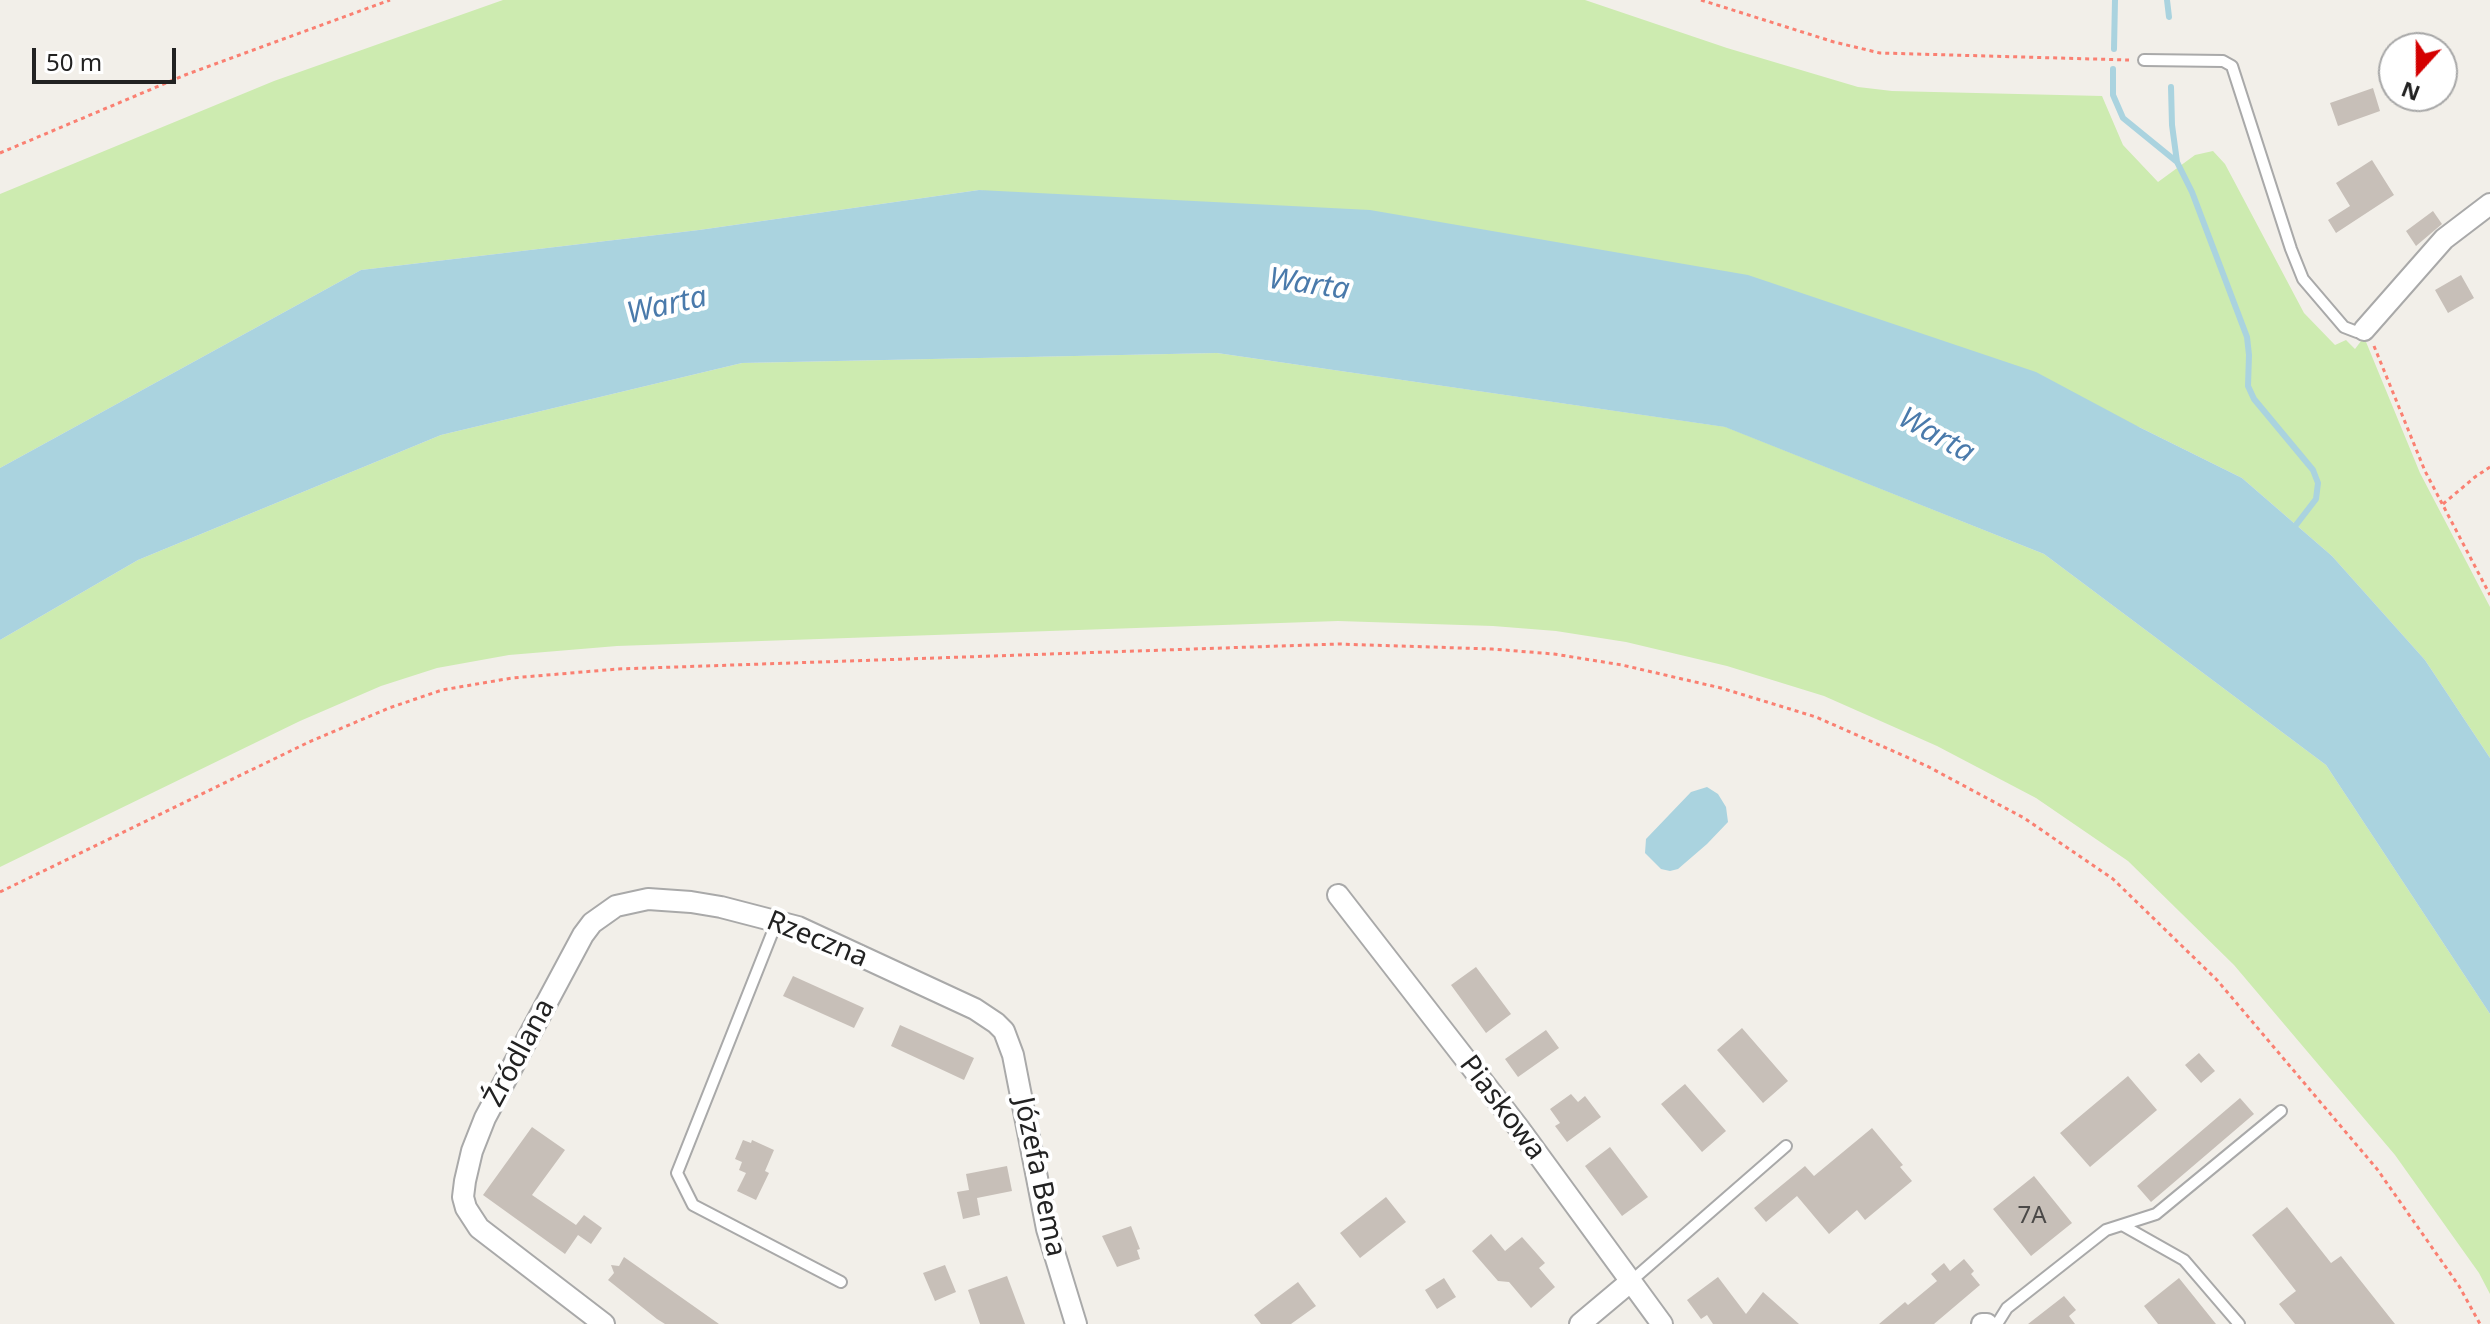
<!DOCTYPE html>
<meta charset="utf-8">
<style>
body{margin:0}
#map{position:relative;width:2490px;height:1324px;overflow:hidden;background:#f2efe9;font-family:"Noto Sans",sans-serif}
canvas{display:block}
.north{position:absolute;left:2378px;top:32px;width:80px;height:80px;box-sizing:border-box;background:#fff;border:2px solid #a7a7a7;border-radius:50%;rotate:201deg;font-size:22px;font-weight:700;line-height:32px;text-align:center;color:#222}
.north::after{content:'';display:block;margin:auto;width:28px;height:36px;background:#d40000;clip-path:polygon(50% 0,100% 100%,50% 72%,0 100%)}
.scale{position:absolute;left:32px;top:48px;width:144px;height:36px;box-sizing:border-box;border:4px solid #222;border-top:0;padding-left:10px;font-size:24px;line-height:28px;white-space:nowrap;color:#222;-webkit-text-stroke:6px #fff;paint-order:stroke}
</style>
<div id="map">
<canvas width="2490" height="1324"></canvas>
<div class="north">N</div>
<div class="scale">50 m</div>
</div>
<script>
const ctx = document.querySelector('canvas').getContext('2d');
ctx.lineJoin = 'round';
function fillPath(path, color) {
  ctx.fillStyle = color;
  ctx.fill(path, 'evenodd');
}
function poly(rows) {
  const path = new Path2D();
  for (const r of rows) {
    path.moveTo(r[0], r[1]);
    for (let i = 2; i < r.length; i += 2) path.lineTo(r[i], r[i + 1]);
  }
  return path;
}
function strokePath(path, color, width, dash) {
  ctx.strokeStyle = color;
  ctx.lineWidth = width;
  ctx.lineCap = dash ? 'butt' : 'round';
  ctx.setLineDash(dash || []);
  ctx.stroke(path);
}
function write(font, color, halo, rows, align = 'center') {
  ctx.font = font + ' "Noto Sans",sans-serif';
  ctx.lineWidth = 8;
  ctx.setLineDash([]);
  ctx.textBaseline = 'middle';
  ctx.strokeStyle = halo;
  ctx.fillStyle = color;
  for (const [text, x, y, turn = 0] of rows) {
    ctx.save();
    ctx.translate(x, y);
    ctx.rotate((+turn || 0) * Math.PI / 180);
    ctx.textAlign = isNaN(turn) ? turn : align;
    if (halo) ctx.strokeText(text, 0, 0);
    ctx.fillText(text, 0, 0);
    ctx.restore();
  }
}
const grass = poly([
 [503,0,1585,0,1727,48,1858,87,1892,91,2102,96,2123,145,2158,182,2195,155,2213,151,2225,164,2304,313,2335,345,2346,340,2355,349,2364,337,2420,473,2490,607,2490,758,2425,660,2332,556,2242,478,2139,427,979,190,699,230,361,270,0,468,0,194,274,81],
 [1217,353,1726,427,2044,554,2326,765,2490,1014,2490,1294,2479,1273,2395,1155,2234,965,2128,861,2036,798,1937,746,1824,696,1727,666,1626,642,1556,631,1493,626,1338,621,617,646,509,655,437,668,381,686,300,721,0,867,0,640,138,560,441,435,742,363]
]);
const water = poly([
 [979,190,1370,210,1748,275,2036,372,2139,427,2242,478,2332,556,2425,660,2490,758,2490,1014,2326,765,2044,554,1725,427,1217,353,742,363,441,435,138,560,0,640,0,468,361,270,699,230],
 [1707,787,1718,794,1726,807,1728,822,1707,844,1678,869,1670,871,1661,869,1645,853,1646,839,1691,792]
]);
const stream = poly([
 [2167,0,2169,17],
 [2114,49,2115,0],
 [2113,69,2113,95,2123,118,2177,162],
 [2171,87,2172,125,2177,162,2192,192,2247,337,2249,355,2248,386,2254,399,2313,470,2318,483,2316,499,2296,525]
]);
const building = poly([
 [2373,88,2380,111,2338,126,2330,103],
 [2372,160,2394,195,2336,233,2328,220,2350,206,2336,183],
 [2433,211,2442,224,2416,246,2406,231],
 [2461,275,2474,298,2448,313,2435,290],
 [1476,967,1511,1014,1486,1033,1451,985],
 [793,976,864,1008,854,1028,783,996],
 [900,1025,974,1058,964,1080,891,1046],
 [1742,1028,1788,1081,1763,1103,1717,1050],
 [1546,1030,1559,1048,1518,1077,1505,1059],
 [2199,1053,2215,1071,2201,1083,2185,1065],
 [2128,1076,2157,1110,2090,1167,2060,1133],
 [1685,1084,1726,1131,1702,1152,1661,1104],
 [1571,1094,1578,1102,1585,1096,1601,1117,1567,1142,1555,1126,1560,1123,1550,1109],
 [2240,1098,2254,1114,2151,1202,2137,1186],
 [532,1127,565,1150,532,1195,576,1225,584,1215,602,1228,591,1244,578,1235,565,1254,483,1195],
 [1872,1128,1903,1165,1900,1167,1912,1181,1865,1220,1857,1210,1829,1234,1797,1196,1766,1222,1754,1208,1805,1166,1814,1176],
 [743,1140,751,1143,752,1140,774,1150,765,1171,769,1173,756,1200,737,1191,746,1173,739,1170,742,1162,735,1159],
 [1610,1147,1648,1197,1622,1216,1585,1166],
 [1007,1166,1012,1191,977,1198,980,1215,963,1219,957,1192,969,1190,966,1174],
 [2034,1176,2072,1223,2031,1256,1993,1209],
 [1386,1197,1406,1222,1360,1258,1340,1233],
 [2287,1207,2331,1263,2341,1256,2395,1324,2295,1324,2279,1304,2296,1291,2252,1235],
 [1131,1226,1140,1249,1137,1250,1140,1259,1117,1267,1102,1236],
 [1491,1234,1505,1251,1522,1237,1545,1263,1539,1268,1555,1287,1531,1308,1509,1282,1498,1281,1472,1251],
 [624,1257,675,1293,719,1324,665,1324,657,1319,608,1280,614,1273,611,1265,619,1266],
 [1964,1259,1974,1271,1971,1274,1980,1285,1934,1324,1879,1324,1905,1302,1908,1305,1937,1281,1931,1274,1944,1263,1950,1271],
 [945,1265,956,1292,935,1301,923,1273],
 [1007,1276,1025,1324,980,1324,968,1290],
 [1718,1277,1746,1314,1763,1292,1799,1324,1713,1324,1707,1315,1701,1319,1687,1300],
 [1444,1278,1456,1297,1437,1309,1425,1290],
 [2179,1278,2216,1324,2158,1324,2144,1306],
 [1298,1282,1316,1306,1291,1324,1261,1324,1254,1315],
 [2064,1296,2076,1310,2069,1316,2075,1324,2028,1324]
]);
const path = poly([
 [1701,0,1834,42,1880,53,2129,60],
 [0,153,185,75,390,0],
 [2374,346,2425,471,2490,595],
 [2443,504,2475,477,2490,467],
 [0,892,309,742,389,708,442,690,512,678,618,669,1338,644,1492,649,1554,654,1622,665,1721,688,1816,717,1927,766,2024,818,2113,879,2217,980,2377,1169,2459,1286,2480,1324]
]);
const service = poly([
 [2144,60,2223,61,2232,66,2291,249,2303,279,2344,327,2357,332,2364,330],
 [777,921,677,1173,693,1205,841,1282],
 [2122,1225,2184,1260,2239,1324],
 [1630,1282,1786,1146],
 [1997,1324,2007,1308,2106,1230,2156,1214,2281,1111]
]);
const minor = poly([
 [2364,330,2444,239,2490,204],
 [1338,895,1518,1127,1662,1324],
 [604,1324,479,1228,466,1208,463,1197,465,1181,472,1151,485,1118,583,935,592,923,616,906,648,899,691,902,721,907,798,927,975,1009,996,1023,1004,1031,1013,1055,1047,1229,1076,1324],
 [1580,1324,1630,1282],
 [1982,1324,1987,1324]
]);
const numberNames = [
 ["7A",2032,1216]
];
const streetNames = [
 ["Rzeczna",817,940,22],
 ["Źródlana",520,1053,-62],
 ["Piaskowa",1502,1108,53],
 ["Józefa Bema",1039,1177,78]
];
const waterNames = [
 ["Warta",1309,285,8],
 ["Warta",667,306,-13],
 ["Warta",1936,436,29]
];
fillPath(grass, '#cdebb0');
fillPath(water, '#aad3df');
strokePath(stream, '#aad3df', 6);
fillPath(building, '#c7bfb8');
strokePath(service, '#a9a9a9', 14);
strokePath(minor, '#a9a9a9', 24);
strokePath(path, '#fa8072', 3, [4, 4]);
strokePath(service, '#fff', 10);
strokePath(minor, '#fff', 20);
write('24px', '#4b4948', null, numberNames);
write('28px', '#222', '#fff', streetNames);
write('italic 30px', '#4a7aab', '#fff', waterNames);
</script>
